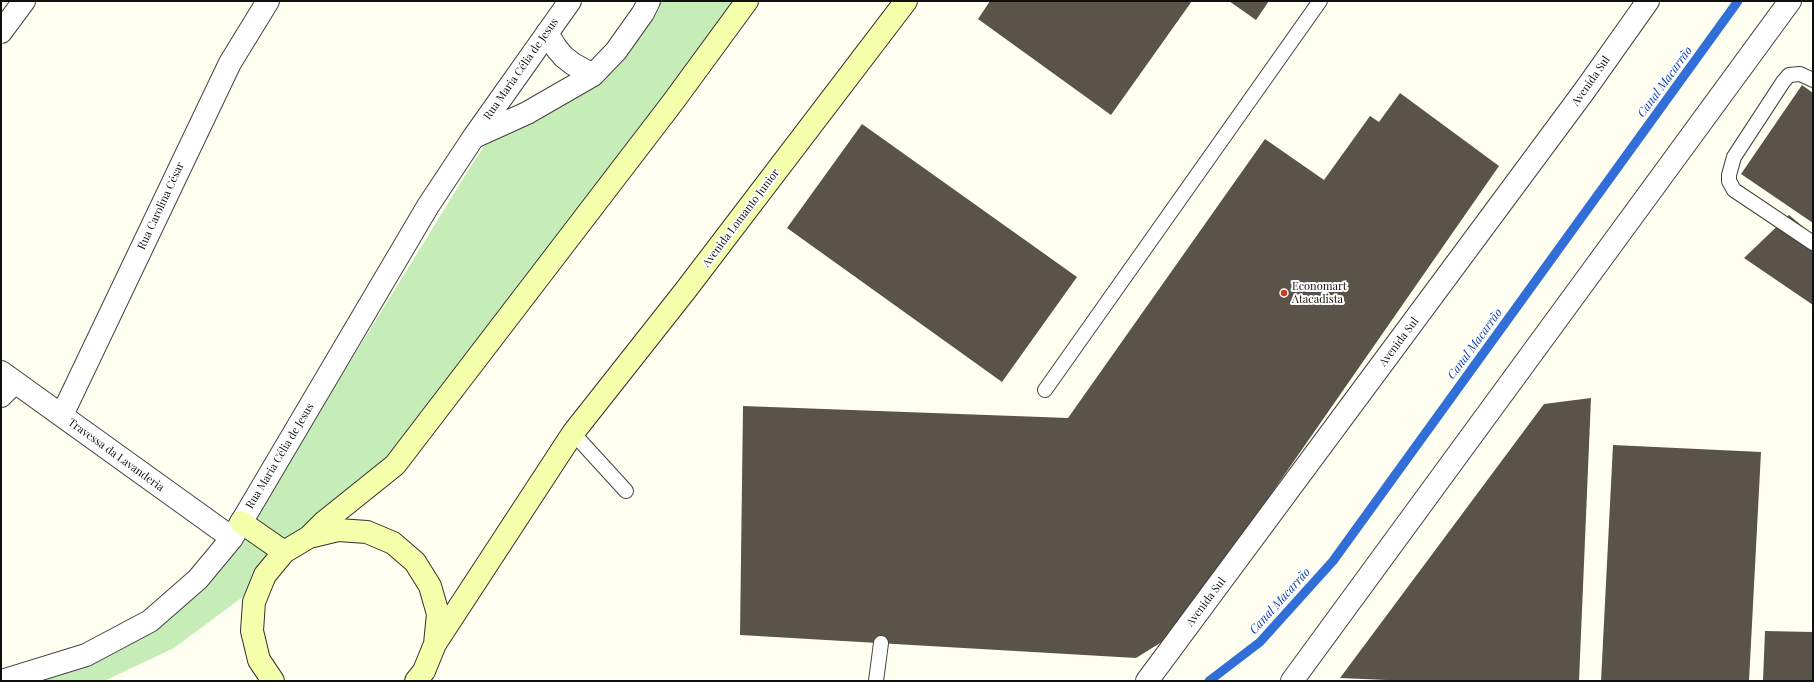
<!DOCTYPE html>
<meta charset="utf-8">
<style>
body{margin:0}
#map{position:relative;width:1814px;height:682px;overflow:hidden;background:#fefff1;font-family:"Playfair Display",serif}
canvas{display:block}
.frame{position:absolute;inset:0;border:2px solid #0f0f0f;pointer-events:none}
</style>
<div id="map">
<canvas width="1814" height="682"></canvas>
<div class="frame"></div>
</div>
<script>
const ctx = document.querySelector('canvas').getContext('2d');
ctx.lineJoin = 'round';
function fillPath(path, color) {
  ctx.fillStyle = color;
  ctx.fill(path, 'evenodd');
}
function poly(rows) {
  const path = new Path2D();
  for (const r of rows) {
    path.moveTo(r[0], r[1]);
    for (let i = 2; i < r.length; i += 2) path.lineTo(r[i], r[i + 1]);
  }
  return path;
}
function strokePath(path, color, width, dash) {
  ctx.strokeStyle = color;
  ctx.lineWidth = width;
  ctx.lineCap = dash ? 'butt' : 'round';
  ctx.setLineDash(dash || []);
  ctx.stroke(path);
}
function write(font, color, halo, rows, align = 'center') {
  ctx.font = font + ' "Playfair Display",serif';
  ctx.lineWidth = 4;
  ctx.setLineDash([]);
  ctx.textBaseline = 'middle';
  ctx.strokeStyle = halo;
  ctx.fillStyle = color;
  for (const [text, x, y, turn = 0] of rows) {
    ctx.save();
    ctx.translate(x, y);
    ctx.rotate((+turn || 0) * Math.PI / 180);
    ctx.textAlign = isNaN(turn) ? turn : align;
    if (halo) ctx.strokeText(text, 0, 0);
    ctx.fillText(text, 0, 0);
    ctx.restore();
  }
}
const green = poly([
 [660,1,745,1,370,483,291,561,174,648,104,681,15,681,129,642,224,561,271,494,339,380,471,166,487,142,577,94,657,8]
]);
const stream = poly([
 [1209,681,1260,642,1333,561,1738,1]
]);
const building = poly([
 [990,1,1192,1,1111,115,978,19],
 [1229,1,1269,1,1256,20],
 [1802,85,1813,93,1813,223,1741,174],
 [1400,93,1499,166,1173,635,1136,658,740,635,743,406,1068,418,1265,139,1324,180,1370,116,1379,122],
 [862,124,1077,277,1002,382,787,228],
 [1789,215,1813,235,1813,305,1744,258],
 [1591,398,1579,681,1410,681,1340,678,1544,404],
 [1613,445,1761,452,1749,681,1601,681],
 [1765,631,1813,632,1813,681,1763,681]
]);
const lane = poly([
 [1813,80,1800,74,1789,75,1783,82,1734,157,1729,175,1729,181,1734,190,1813,243],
 [1045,390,1320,1],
 [573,433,626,491],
 [876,681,881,643]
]);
const street = poly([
 [1,32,24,1],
 [547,33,557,49,564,57,573,64,593,75],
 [474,137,527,113,593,75,616,51,643,13,649,1],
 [1,372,232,538],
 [1,396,15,382],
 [62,415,230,63,268,1],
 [2,681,86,655,150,621,198,579,232,538,428,206,473,138,570,1],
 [1147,681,1585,90,1648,1],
 [1292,681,1790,1]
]);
const secondary = poly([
 [241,522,284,552],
 [309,537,324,522,395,465,673,102,747,1],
 [435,644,573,433,685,291,906,1],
 [273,681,259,660,252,631,254,602,265,575,284,552,309,537,338,530,367,532,393,543,415,562,430,586,438,614,435,644,424,671,416,681]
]);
const markers = [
 [1284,293,4,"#cb3d1b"]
];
const streetNames = [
 ["Rua Maria Célia de Jesus",521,69,-55],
 ["Avenida Sul",1591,81,-55],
 ["Rua Carolina César",161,206,-65],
 ["Avenida Lomanto Junior",741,218,-53],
 ["Avenida Sul",1399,342,-53],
 ["Travessa da Lavanderia",116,455,36],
 ["Rua Maria Célia de Jesus",280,456,-59],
 ["Avenida Sul",1206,602,-53]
];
const poiNames = [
 ["Economart",1292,287],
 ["Atacadista",1292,300]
];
const waterNames = [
 ["Canal Macarrão",1665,82,-54],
 ["Canal Macarrão",1475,344,-54],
 ["Canal Macarrão",1280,601,-48]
];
fillPath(green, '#c6edb7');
strokePath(stream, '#326ed8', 9);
fillPath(building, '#59534a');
strokePath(lane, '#424242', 16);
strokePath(street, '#424242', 24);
strokePath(secondary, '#313131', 24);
strokePath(lane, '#fff', 14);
strokePath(street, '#fff', 22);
strokePath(secondary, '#f4ffac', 22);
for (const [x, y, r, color] of markers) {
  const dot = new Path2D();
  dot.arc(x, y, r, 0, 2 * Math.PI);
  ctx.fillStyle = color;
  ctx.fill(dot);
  strokePath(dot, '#fff', 1.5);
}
write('11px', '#0f0f0f', '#fff', streetNames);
write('11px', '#0f0f0f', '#fff', poiNames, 'left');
write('italic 12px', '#0d41ab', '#fff', waterNames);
</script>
